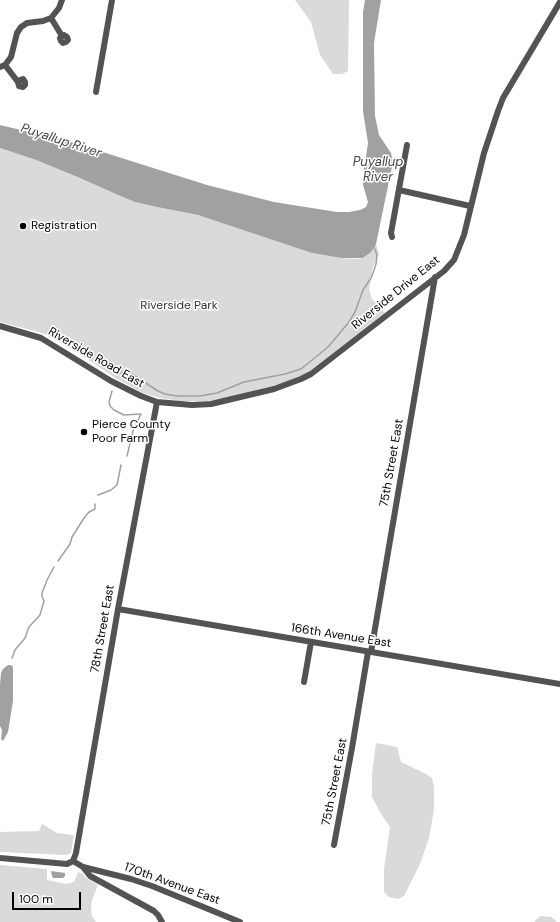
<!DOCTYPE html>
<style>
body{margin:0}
#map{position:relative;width:560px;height:922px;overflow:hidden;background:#fff;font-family:"DM Sans",sans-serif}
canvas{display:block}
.scale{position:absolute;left:12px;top:892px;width:69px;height:18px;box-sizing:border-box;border:2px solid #000;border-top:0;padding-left:5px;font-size:12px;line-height:14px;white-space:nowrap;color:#000;-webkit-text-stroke:3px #fff;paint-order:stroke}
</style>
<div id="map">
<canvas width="560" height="922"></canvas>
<div class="scale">100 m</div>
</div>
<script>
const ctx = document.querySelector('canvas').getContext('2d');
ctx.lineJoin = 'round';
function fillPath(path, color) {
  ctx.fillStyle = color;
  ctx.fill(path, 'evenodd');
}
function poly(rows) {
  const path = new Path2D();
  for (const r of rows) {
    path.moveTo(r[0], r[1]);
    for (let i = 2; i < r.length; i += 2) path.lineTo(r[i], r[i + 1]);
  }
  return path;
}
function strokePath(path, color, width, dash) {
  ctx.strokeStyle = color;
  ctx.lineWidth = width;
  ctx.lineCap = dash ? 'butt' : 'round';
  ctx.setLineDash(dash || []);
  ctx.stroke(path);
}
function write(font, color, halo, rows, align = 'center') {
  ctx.font = font + ' "DM Sans",sans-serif';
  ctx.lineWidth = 3;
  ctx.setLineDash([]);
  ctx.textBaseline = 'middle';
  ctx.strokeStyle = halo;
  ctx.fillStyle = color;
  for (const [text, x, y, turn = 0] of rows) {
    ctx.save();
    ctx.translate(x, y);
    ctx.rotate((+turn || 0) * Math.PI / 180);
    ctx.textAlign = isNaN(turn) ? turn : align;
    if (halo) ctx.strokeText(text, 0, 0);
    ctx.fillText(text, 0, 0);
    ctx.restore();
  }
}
const green = poly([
 [295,0,349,0,348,71,342,74,333,74,320,55,311,22],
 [0,148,36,160,80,178,118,195,135,202,157,207,198,215,312,253,341,258,357,259,363,258,367,255,376,244,379,254,373,267,369,290,372,299,385,313,319,364,307,373,291,381,229,397,209,401,180,401,160,398,143,393,115,378,83,356,53,338,42,333,0,322],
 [376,743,397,747,401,762,426,774,432,778,434,787,434,810,429,838,420,864,404,896,398,899,389,897,384,892,384,869,390,827,381,814,372,797,372,774],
 [42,824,57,833,74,835,71,853,67,855,0,852,0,832,39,831],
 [0,865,47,869,47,880,66,884,74,882,78,872,83,874,86,878,98,885,92,900,91,909,92,916,96,922,0,922],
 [540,916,552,917,557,922,534,922]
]);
const water = poly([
 [365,0,381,0,374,43,375,116,379,135,391,153,393,162,376,244,371,252,363,258,341,258,312,253,198,215,157,207,135,202,118,195,80,178,36,160,0,148,0,125,71,142,207,185,274,202,337,212,349,212,360,210,366,207,368,202,363,185,363,176,368,143,363,111,363,12],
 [8,665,11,665,13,667,13,701,8,732,3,741,1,739,2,730,0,726,0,685,1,673,3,669],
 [51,871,65,873,65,876,63,878,53,878,52,876]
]);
const stream = poly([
 [121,373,124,371,127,371,158,391,165,394,177,396,200,396,217,393,244,382,285,374,301,369,328,347,349,322,355,312,363,290,371,278,373,273,376,264,377,255,374,247],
 [112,391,109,402,110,406,114,410,124,415,141,414,133,431,127,456],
 [98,495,111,490,117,485,121,465],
 [58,561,70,544,72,537,84,518,89,512,95,509,95,504],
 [12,658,15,650,25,638,29,627,40,615,44,601,42,596,42,593,47,580,54,567]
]);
const minor = poly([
 [51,18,62,36,60,38,61,41,63,43,66,42,68,40,67,37,64,35,62,36],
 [5,65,18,82,19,86,23,87,25,85,25,82,23,79,20,80,18,82],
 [0,67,5,65,11,57,17,33,21,27,27,23,43,21,51,18,59,8,62,0],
 [96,92,112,0],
 [399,190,470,206],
 [392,237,391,233,407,145],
 [0,326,41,338,111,381,141,396,157,402,192,405,211,404,274,389,301,379,311,374,444,271,454,260,464,235,484,153,498,111,503,98,560,2],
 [118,609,560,684],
 [371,652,435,277],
 [304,682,311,642],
 [334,845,352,748,368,652],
 [0,858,67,864,73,861,76,853,118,609,157,402],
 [73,861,83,867,131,879,152,886,240,922],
 [83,867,90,876,154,911,158,915,162,922]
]);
const markers = [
 [23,226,4,"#000"],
 [84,432,4,"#000"]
];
const poiNames = [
 ["Registration",31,226],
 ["Pierce County",92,425],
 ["Poor Farm",92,439]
];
const streetNames = [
 ["Riverside Drive East",396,293,-39],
 ["Riverside Road East",96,358,30],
 ["75th Street East",392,463,-80],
 ["78th Street East",103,629,-80],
 ["166th Avenue East",341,636,9],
 ["75th Street East",335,782,-79],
 ["170th Avenue East",172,884,20]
];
const parkNames = [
 ["Riverside Park",179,306]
];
const waterNames = [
 ["Puyallup River",61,141,18],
 ["Puyallup",378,163],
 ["River",378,178]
];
fillPath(green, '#dadada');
fillPath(water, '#a1a1a1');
strokePath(stream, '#a1a1a1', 1.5);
strokePath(minor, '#535353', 6);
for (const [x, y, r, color] of markers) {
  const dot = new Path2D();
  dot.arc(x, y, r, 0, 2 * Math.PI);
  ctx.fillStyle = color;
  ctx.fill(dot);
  strokePath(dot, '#fff', 1.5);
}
write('12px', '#000', '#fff', poiNames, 'left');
write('12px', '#000', '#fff', streetNames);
write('12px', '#313131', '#fff', parkNames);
write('italic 13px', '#424242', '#fff', waterNames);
</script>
